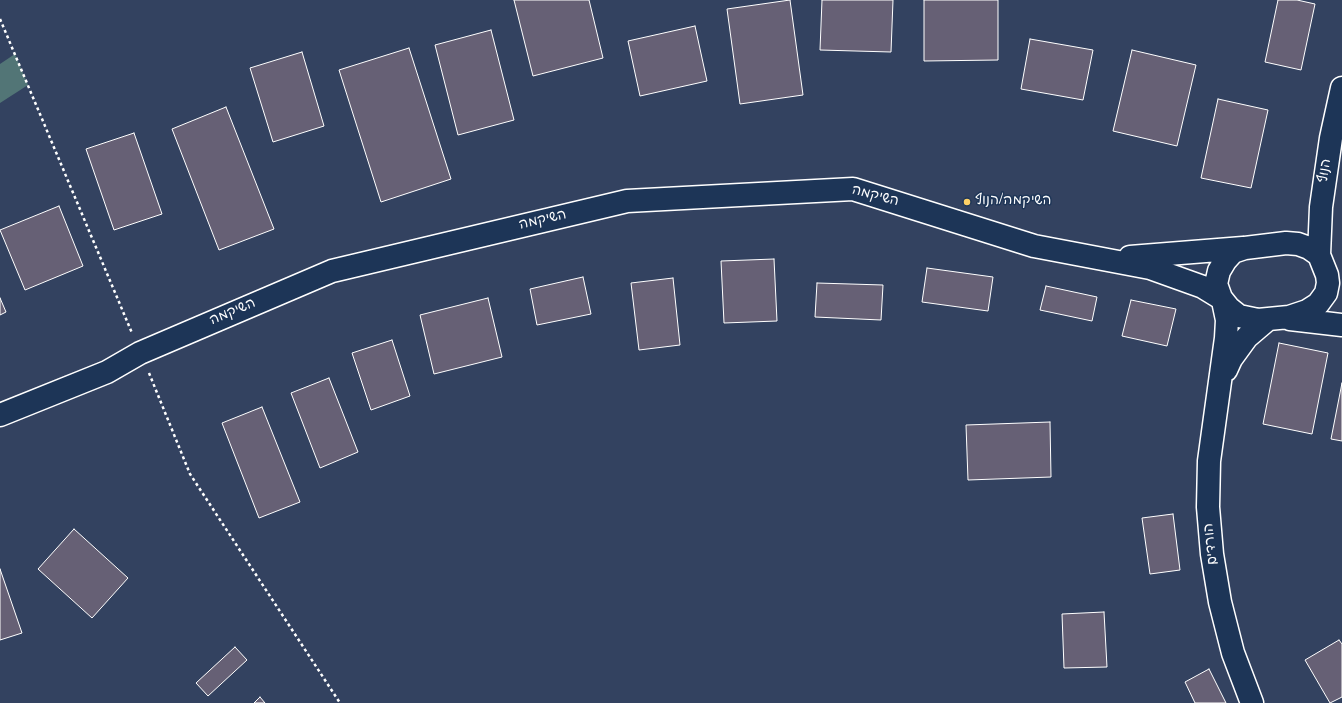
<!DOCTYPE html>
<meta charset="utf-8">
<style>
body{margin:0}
canvas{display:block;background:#334260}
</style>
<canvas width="1342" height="703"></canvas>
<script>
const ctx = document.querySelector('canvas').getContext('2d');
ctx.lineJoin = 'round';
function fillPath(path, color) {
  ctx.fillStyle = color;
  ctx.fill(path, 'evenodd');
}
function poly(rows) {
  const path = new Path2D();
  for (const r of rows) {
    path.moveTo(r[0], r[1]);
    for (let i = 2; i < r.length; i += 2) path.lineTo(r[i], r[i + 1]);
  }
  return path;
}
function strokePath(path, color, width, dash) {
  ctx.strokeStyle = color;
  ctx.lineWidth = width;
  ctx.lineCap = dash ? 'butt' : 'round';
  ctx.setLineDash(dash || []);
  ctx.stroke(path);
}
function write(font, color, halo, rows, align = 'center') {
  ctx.font = font + ' "Indie Flower","Playpen Sans Hebrew",sans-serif';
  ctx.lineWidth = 3;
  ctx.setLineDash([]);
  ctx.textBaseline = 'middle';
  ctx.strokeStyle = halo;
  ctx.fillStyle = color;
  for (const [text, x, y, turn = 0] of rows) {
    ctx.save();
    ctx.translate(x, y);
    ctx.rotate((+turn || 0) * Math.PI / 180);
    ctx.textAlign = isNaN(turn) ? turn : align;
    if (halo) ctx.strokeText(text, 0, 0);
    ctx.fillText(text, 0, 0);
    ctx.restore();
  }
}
const green = poly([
 [15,54,28,85,0,103,0,64]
]);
const building = poly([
 [514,0,589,0,603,58,533,76,514,0],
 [790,0,803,95,740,104,727,9,790,0],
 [822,0,893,0,891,52,820,50,822,0],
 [924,0,998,0,998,60,924,61,924,0],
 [1278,0,1297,0,1315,4,1301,70,1265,62,1278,0],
 [695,26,707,81,640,96,628,41,695,26],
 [491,30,514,120,458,135,435,45,491,30],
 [1030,39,1093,50,1083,100,1021,89,1030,39],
 [409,48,451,179,381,202,339,70,409,48],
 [1132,50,1196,65,1177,146,1113,131,1132,50],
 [302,52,324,126,273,142,250,68,302,52],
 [1218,99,1268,110,1251,188,1201,178,1218,99],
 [226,107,274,229,219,250,172,129,226,107],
 [134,133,162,214,114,230,86,149,134,133],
 [59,206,83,266,25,290,0,230,59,206],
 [774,259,777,321,724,323,721,261,774,259],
 [927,268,993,277,988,311,922,302,927,268],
 [583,277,591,314,537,325,530,289,583,277],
 [673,278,680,345,639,350,631,283,673,278],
 [817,283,883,285,881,320,815,317,817,283],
 [1046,286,1097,297,1092,321,1040,310,1046,286],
 [0,298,6,312,0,315,0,298],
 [488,298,502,357,434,374,420,315,488,298],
 [1131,300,1176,309,1167,346,1122,336,1131,300],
 [392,340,410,396,371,410,352,353,392,340],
 [1279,343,1328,353,1312,434,1263,424,1279,343],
 [329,378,358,452,320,468,291,393,329,378],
 [1342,383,1342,441,1331,439,1342,383],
 [262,407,300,502,259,518,222,423,262,407],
 [1050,422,1051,477,968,480,966,425,1050,422],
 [1173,514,1180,570,1150,574,1142,518,1173,514],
 [74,529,128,578,92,618,38,569,74,529],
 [0,569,22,633,0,640,0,569],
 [1104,612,1107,667,1064,668,1062,614,1104,612],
 [1339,640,1342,644,1342,697,1330,703,1305,660,1339,640],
 [235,647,247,660,208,696,196,683,235,647],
 [1209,669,1226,703,1195,703,1185,682,1209,669],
 [260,697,265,703,254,703,260,697]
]);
const path = poly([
 [0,19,132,333],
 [149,373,190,474,340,703]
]);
const tertiary = poly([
 [1286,243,1298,244,1309,248,1319,255,1327,275,1328,283,1326,293,1318,304,1307,311,1289,317,1258,320,1239,316,1229,308,1221,298,1216,284,1219,271,1225,261,1233,252,1245,248,1286,243],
 [1319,255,1321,207,1331,138,1342,88],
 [1130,257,1243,248],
 [1223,301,1227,320,1226,338,1209,461,1208,507,1212,554,1220,602,1233,653,1252,703],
 [1290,319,1342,325],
 [1226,370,1231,359,1247,337,1267,320],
 [0,415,107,372,140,353,332,271,627,201,853,189,1034,246,1150,268,1203,287,1221,298]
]);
const markers = [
 [967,202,4,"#ffd166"]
];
const streetNames = [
 ["הנוף",1326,171,-81],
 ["השיקמה",875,197,15],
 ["השיקמה",543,221,-13],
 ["השיקמה",233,313,-23],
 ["הורדים",1212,544,-96]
];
const poiNames = [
 ["השיקמה/הנוף",975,202]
];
fillPath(green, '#527576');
fillPath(building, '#666075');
strokePath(building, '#fff', 1);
strokePath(tertiary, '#fff', 25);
strokePath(path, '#fff', 2.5, [3, 3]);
strokePath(tertiary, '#1d3557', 22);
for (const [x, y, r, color] of markers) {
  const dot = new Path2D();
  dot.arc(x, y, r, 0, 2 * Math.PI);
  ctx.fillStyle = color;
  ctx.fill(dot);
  strokePath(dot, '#1d3557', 1.5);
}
write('14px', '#fff', '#1d3557', streetNames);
write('14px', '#fff', '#1d3557', poiNames, 'left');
</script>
